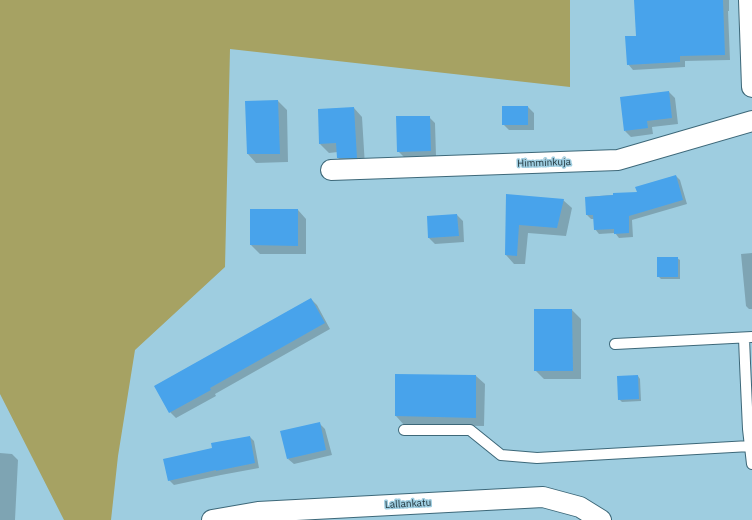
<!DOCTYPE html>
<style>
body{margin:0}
canvas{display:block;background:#9ecde0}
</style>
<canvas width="752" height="520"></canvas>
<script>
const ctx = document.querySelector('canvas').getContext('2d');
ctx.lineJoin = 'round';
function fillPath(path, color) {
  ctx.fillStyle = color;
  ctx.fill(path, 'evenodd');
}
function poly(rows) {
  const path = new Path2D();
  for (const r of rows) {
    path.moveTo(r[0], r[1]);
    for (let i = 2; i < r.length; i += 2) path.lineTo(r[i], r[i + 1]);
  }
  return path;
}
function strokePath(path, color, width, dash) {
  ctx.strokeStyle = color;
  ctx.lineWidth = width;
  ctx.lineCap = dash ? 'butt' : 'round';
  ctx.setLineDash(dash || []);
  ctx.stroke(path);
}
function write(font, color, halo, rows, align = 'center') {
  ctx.font = font + ' "IBM Plex Sans",sans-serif';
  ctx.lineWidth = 3;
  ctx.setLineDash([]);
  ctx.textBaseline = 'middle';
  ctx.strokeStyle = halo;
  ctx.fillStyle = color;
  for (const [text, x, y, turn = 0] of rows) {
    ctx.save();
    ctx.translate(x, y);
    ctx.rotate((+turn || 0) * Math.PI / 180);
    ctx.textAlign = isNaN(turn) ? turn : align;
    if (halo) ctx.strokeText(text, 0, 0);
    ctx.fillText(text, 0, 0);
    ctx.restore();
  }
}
const green = poly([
 [0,0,570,0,570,87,230,49,225,267,135,350,118,456,111,520,64,520,0,394]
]);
const shadow = poly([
 [635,0,729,0,729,11,728,11,730,60,685,61,685,67,633,70,628,64,637,37],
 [669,92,675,98,678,124,652,127,653,134,631,137,625,131],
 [278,101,287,110,288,162,256,163,248,154,246,102],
 [503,107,528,107,534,113,534,130,509,130,503,124],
 [354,108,362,117,365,166,347,167,338,158,338,152,329,153,320,144],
 [429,117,435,123,436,156,404,157,398,151],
 [676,176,680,180,687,204,632,220,633,237,619,238,615,233,599,234,595,229,594,219,591,219,587,215,586,197,638,193],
 [507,195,563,200,572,208,566,236,528,233,525,264,514,264,506,255],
 [298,210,306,219,306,254,260,254,251,245],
 [457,215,463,221,464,242,435,244,429,238,428,217],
 [752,253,752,309,749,309,746,306,741,254],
 [677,258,680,260,680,279,661,279,658,276],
 [311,299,317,305,330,329,215,394,216,396,176,418,170,412,156,386],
 [572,310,581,319,581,379,544,379,535,370],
 [476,376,485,384,484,426,404,425,396,416],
 [638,376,640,379,641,401,622,402,619,399],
 [319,423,325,429,332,455,294,464,288,459],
 [250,437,254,441,259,468,221,475,174,485,169,480],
 [0,453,12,454,18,460,15,520,0,520]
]);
const building = poly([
 [634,0,723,0,725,55,680,56,680,62,627,65,625,36,636,36],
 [669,91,672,118,647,121,648,128,624,131,620,97],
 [278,100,280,154,247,154,245,101],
 [502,106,528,106,528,125,502,125],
 [354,107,357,158,337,158,336,143,319,144,318,109],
 [396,116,430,116,431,151,397,152],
 [676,175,683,200,629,216,629,233,614,234,614,229,594,230,593,215,586,215,585,197,613,195,613,193,637,192,635,187],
 [506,194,564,199,557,228,519,225,517,256,505,255],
 [250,209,298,209,298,246,250,245],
 [457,214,459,236,428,238,427,216],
 [657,257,678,257,678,277,657,277],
 [311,298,325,323,210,388,211,390,169,413,154,386],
 [534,309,572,309,573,371,534,371],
 [395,374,476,375,476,418,395,416],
 [638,375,639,399,618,400,617,376],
 [320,422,326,450,287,459,280,431],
 [250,436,255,463,216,471,216,470,168,481,163,459,212,448,211,443]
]);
const service = poly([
 [744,338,745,363,748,429,752,464],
 [615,344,752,337],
 [404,430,470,430,501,455,537,458,750,446]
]);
const minor = poly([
 [749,0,752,87],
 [331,170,618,160,752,121],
 [212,520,258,512,543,497,580,507,601,520]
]);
const streetNames = [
 ["Himminkuja",544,163,-2],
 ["Lallankatu",408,504,-3]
];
fillPath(green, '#a6a263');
fillPath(shadow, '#0003');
fillPath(building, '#48a3eb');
strokePath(service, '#3d6879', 12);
strokePath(minor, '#3d6879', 22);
strokePath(service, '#fff', 10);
strokePath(minor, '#fff', 20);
write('10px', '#1f3239', '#9ecde0', streetNames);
</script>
